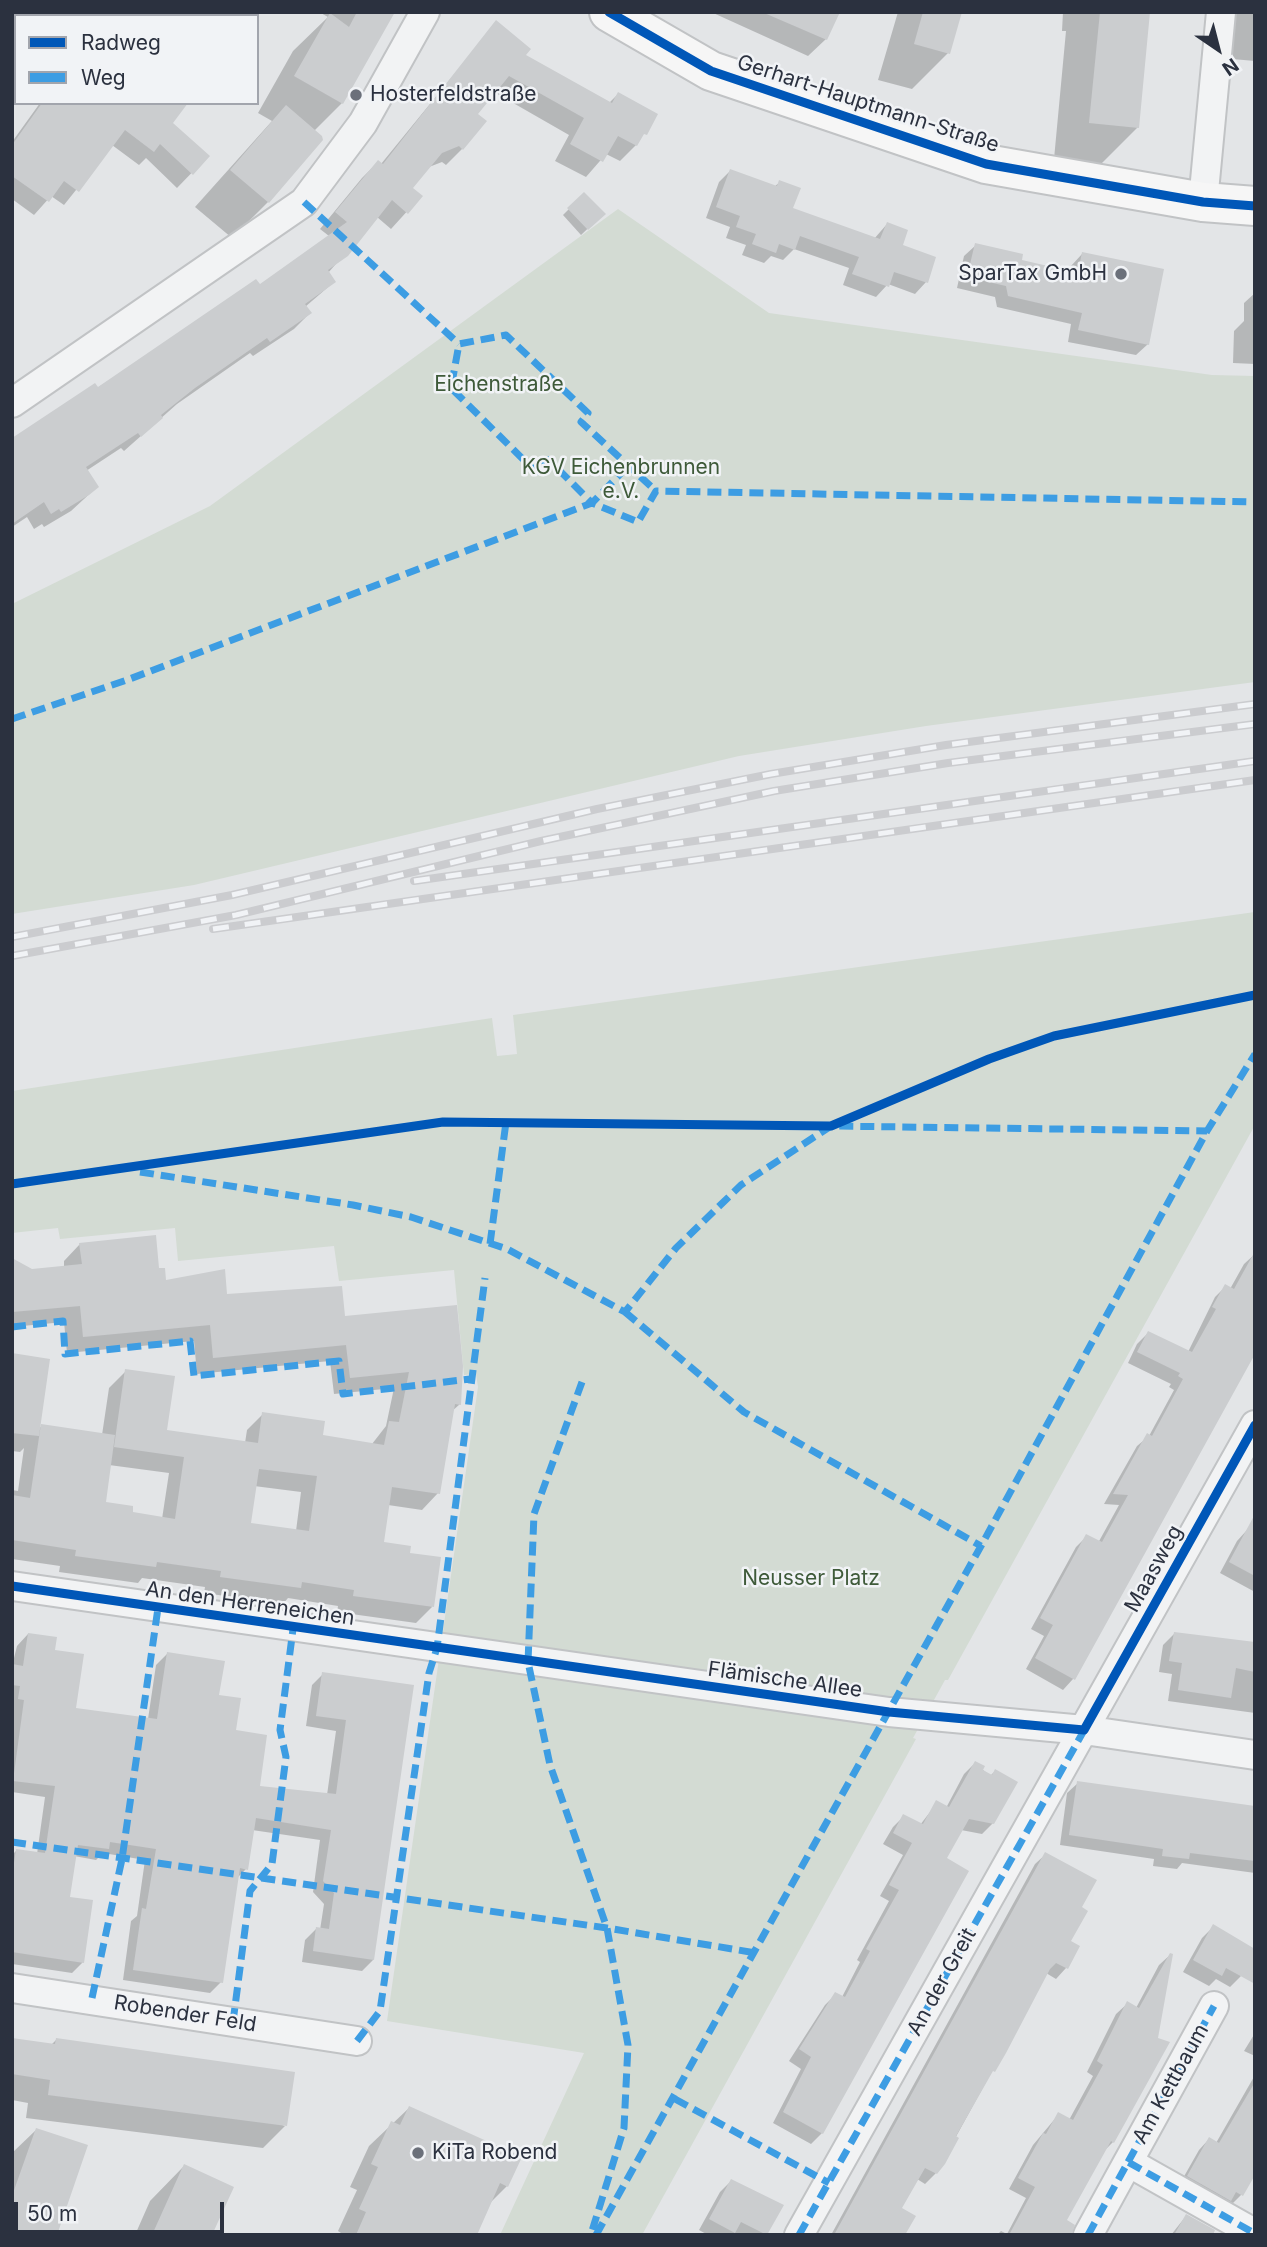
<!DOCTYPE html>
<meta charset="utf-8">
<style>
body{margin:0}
#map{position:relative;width:1267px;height:2247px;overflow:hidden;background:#e3e5e7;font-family:Inter,sans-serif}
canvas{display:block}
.frame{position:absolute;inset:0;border:14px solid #2b313f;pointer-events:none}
.legend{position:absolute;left:14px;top:14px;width:245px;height:91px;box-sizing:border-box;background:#f1f3f6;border:2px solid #a2a5ad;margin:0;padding:9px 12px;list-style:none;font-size:21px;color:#2b313f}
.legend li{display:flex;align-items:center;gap:14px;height:35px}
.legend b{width:35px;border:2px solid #a2a5ad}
.north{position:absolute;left:1183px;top:14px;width:70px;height:70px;-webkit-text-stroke:5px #f1f3f6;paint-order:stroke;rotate:145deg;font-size:19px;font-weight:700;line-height:28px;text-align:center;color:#2b313f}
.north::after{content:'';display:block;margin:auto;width:24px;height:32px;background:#2b313f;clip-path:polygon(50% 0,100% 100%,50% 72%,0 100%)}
.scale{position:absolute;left:14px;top:2202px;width:210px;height:32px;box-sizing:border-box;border:4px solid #2b313f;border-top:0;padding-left:9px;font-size:21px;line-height:24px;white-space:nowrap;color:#2b313f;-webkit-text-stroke:5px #f1f3f6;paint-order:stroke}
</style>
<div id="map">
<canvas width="1267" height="2247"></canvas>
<div class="frame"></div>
<ul class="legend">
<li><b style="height:9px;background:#0057b8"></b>Radweg</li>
<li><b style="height:9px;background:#3d9de3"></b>Weg</li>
</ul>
<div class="north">N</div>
<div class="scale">50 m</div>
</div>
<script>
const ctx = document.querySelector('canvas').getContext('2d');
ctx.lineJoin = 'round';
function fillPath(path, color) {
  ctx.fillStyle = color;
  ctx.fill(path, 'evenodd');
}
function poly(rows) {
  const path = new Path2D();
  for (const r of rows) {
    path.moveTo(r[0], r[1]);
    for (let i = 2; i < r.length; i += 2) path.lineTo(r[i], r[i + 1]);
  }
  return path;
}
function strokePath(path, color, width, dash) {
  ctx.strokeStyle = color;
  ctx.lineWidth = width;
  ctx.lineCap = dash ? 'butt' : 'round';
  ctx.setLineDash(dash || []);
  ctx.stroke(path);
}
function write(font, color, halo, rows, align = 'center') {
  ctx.font = font + ' Inter,sans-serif';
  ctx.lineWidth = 5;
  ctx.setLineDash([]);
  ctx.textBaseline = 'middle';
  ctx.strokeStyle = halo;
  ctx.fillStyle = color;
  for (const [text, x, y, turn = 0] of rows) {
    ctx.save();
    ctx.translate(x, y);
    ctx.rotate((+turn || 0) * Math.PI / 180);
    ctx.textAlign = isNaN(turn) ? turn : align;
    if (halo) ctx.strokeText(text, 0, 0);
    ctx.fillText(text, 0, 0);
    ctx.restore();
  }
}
const green = poly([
 [618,209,769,313,1212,375,1255,376,1255,682,926,726,739,756,194,885,12,914,12,604,210,506],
 [1255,912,1255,1125,948,1680,945,1680,913,1738,916,1739,642,2235,500,2235,584,2053,387,2021,478,1387,476,1374,464,1375,454,1270,339,1281,334,1246,178,1261,175,1228,60,1239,58,1228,12,1233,12,1091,492,1018,497,1056,517,1054,513,1015]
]);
const shadow = poly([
 [12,12,67,12,71,16,16,16,16,53,12,50],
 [114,12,180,12,176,16,120,16],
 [319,12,393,12,342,103,314,131,268,202,232,238,195,207,272,121,258,113,293,51,328,17],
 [711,12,838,12,826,39,808,56],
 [898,12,960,12,948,53,912,89,878,80],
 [1063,12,1148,12,1138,127,1101,164,1054,159,1066,31,1062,31],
 [1236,12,1255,12,1255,61,1232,59],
 [496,23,523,56,609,103,618,94,636,145,620,161,606,154,586,177,555,161,569,135,494,92,476,114,462,149,446,165,442,162,429,167,411,189,421,196,391,229,377,217,328,273,334,282,305,307,310,313,294,329,253,356,250,353,177,404,124,451,121,448,86,471,97,487,71,511,44,527,42,524,34,529,27,517,12,527,12,441,259,287,329,236,320,229,362,178,378,162,381,164],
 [40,103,186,103,171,123,207,157,177,188,146,158,139,165,112,145,64,205,51,196,34,215,12,199,12,142],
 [730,171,774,187,780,182,791,209,874,239,887,224,901,246,934,258,926,282,915,294,888,284,876,297,843,285,849,268,794,249,783,260,771,256,764,263,742,255,746,245,726,238,730,227,706,218,719,182],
 [584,194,603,214,581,235,563,215],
 [976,245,1020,262,1070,273,1071,266,1082,254,1148,344,1136,355,1068,342,1071,324,997,307,995,297,957,288,964,256],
 [1255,293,1255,364,1233,363,1234,331,1244,321,1244,303],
 [80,1244,158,1270,165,1282,344,1318,460,1404,451,1412,438,1493,422,1510,388,1505,382,1544,408,1554,432,1607,416,1623,337,1612,338,1606,288,1598,283,1604,204,1593,205,1587,142,1578,138,1583,59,1572,60,1566,12,1559,12,1490,18,1491,24,1448,20,1452,12,1451,12,1355,38,1429,42,1426,102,1435,109,1388,126,1371,165,1431,245,1443,247,1430,263,1414,321,1436,372,1444,386,1426,394,1388,334,1394,330,1361,197,1374,194,1341,67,1353,64,1322,12,1327,12,1260,32,1271,64,1268,64,1261],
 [109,1465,169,1473,162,1519,131,1514,104,1504],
 [254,1486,301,1492,296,1531,249,1525],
 [1255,1254,1073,1679,1063,1690,1026,1669,1044,1636,1031,1629,1076,1547,1087,1536,1098,1543,1119,1505,1104,1504,1137,1446,1149,1436,1174,1390,1169,1387,1171,1384,1128,1363,1137,1344,1148,1333,1188,1352,1215,1297,1225,1287,1230,1289,1244,1264],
 [1247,1530,1255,1534,1255,1592,1220,1573,1237,1541],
 [28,1634,53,1652,74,1709,148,1719,156,1665,167,1654,217,1696,258,1787,327,1795,336,1731,306,1726,312,1685,323,1674,412,1687,373,1960,362,1971,302,1962,305,1940,316,1929,320,1930,324,1904,313,1892,320,1840,252,1830,246,1869,237,1878,221,1982,210,1993,123,1980,131,1921,137,1916,145,1860,103,1853,96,1860,74,1856,68,1899,83,1962,72,1973,12,1964,12,1855,16,1851,37,1854,45,1797,12,1792,12,1666,17,1646],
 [1174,1634,1255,1644,1255,1713,1168,1701,1172,1674,1159,1672,1163,1645],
 [975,1763,990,1776,995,1771,993,1823,982,1834,961,1830,945,1859,822,2133,811,2144,773,2123,801,2069,789,2061,825,2005,836,1994,842,1997,860,1962,857,1960,889,1901,880,1896,903,1855,883,1844,893,1827,904,1816,920,1825,937,1803,946,1808,964,1774],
 [1078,1783,1255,1808,1255,1873,1182,1863,1177,1869,1153,1866,1154,1859,1060,1845,1067,1793],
 [1046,1854,1080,1908,1069,1942,1078,1947,1066,1968,1056,1979,1046,1973,936,2173,925,2184,917,2179,900,2209,904,2235,831,2235,1035,1864],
 [1213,1927,1241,1976,1230,1987,1216,1979,1209,1986,1183,1972,1202,1938],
 [1170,1955,1113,2142,1102,2153,1064,2221,1062,2235,997,2235,1001,2231,1007,2234,1026,2198,1009,2189,1033,2145,1059,2114,1069,2120,1093,2076,1087,2072,1116,2014,1127,2004,1136,2008,1159,1965],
 [1255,2033,1255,2056,1244,2051],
 [12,2039,51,2045,56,2040,285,2126,263,2148,26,2118,28,2103,12,2100],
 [1255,2075,1255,2171,1241,2195,1231,2205,1178,2187,1199,2150,1209,2139,1216,2143],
 [409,2108,507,2186,490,2203,475,2235,344,2235,338,2231,357,2190,350,2187,369,2146],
 [36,2130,12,2235,12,2153],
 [184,2166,211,2235,135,2235,150,2201],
 [731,2181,782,2205,765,2235,708,2235,699,2230,720,2192],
 [1186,2216,1211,2235,1171,2235]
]);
const building = poly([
 [357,12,395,12,343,104,294,76,330,13,349,27],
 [762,12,840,12,827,40],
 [923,12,962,12,950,54,914,44],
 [1100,12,1150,12,1139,128,1089,123],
 [496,20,531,49,526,55,612,103,618,92,658,114,647,135,644,134,637,146,618,136,603,162,570,144,584,118,509,76,478,114,487,121,463,150,459,146,442,153,413,188,423,196,408,214,392,200,348,256,328,270,336,282,305,304,312,313,270,342,267,338,195,388,161,415,163,418,141,437,138,433,86,467,99,487,89,495,61,512,59,509,51,514,44,502,12,524,12,438,95,383,98,387,256,279,260,284,347,222,335,212,378,160,383,164],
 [42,103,188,103,173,123,210,156,193,175,160,144,154,152,125,130,79,192,64,181,49,202,12,176,12,145],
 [286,105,322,136,323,140,269,203,230,170],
 [730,169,777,186,779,180,801,188,793,208,880,239,887,222,908,230,903,245,936,257,928,283,894,272,889,287,852,274,859,257,800,236,795,250,779,244,776,253,752,244,756,234,736,227,740,216,716,207],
 [584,192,606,214,588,230,567,208],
 [975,243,1023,254,1022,260,1078,273,1082,252,1164,269,1149,345,1078,330,1082,313,1008,296,1006,286,967,277],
 [156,1235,159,1268,165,1268,166,1280,225,1269,227,1294,342,1286,345,1316,457,1305,463,1366,461,1405,455,1404,440,1494,392,1487,384,1542,411,1546,410,1553,441,1557,434,1607,353,1596,354,1590,302,1582,301,1588,220,1577,221,1571,157,1562,156,1567,75,1556,76,1550,12,1540,12,1495,30,1498,41,1424,115,1435,106,1502,133,1506,133,1512,175,1519,184,1457,114,1447,125,1369,175,1376,167,1430,258,1443,262,1412,325,1421,323,1435,384,1445,389,1421,399,1422,409,1372,350,1378,346,1345,213,1358,210,1325,83,1337,80,1306,12,1312,12,1258,32,1269,82,1264,79,1243],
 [259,1469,317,1476,309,1531,251,1523],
 [1255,1251,1255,1354,1075,1680,1035,1658,1053,1625,1040,1618,1086,1534,1102,1542,1128,1495,1113,1494,1147,1433,1152,1436,1183,1379,1178,1376,1180,1373,1137,1352,1148,1331,1192,1352,1216,1309,1212,1307,1225,1284,1234,1289],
 [12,1353,50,1359,39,1436,12,1433],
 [1255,1514,1255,1576,1229,1562],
 [1174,1632,1255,1642,1255,1672,1236,1668,1231,1698,1178,1690,1182,1663,1169,1661],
 [28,1633,57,1637,55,1650,84,1654,76,1708,157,1719,167,1652,225,1661,219,1695,241,1698,236,1730,267,1735,260,1786,336,1794,346,1720,316,1716,322,1672,414,1685,374,1960,313,1951,316,1927,329,1929,334,1893,323,1881,331,1830,256,1818,248,1870,240,1868,223,1983,133,1970,142,1908,146,1909,156,1849,110,1842,109,1849,78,1845,70,1897,93,1900,84,1963,12,1952,12,1877,16,1849,45,1853,55,1786,13,1781,24,1700,18,1699,20,1686,12,1685,12,1664,23,1666],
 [975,1761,985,1766,983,1770,992,1775,995,1769,1018,1782,994,1824,969,1819,947,1858,969,1871,823,2134,783,2112,811,2057,799,2049,835,1992,845,1997,870,1951,866,1949,899,1890,889,1885,912,1843,893,1833,903,1814,923,1824,936,1800,949,1807],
 [1077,1781,1255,1806,1255,1861,1190,1853,1189,1859,1162,1856,1163,1849,1069,1835],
 [1045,1852,1097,1880,1082,1907,1088,1911,1071,1941,1080,1946,1068,1969,1056,1963,1050,1969,1006,2053,995,2072,993,2071,956,2136,959,2138,945,2164,937,2174,925,2168,902,2208,916,2216,905,2235,834,2235],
 [1213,1924,1255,1949,1255,1984,1226,1968,1222,1976,1193,1960],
 [1170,1953,1173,1954,1158,2038,1170,2042,1114,2143,1111,2141,1067,2220,1075,2225,1071,2235,1009,2235,1035,2187,1018,2178,1043,2133,1046,2134,1058,2112,1073,2120,1103,2065,1097,2061,1127,2001,1139,2008],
 [12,2038,55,2044,56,2038,295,2072,287,2126,48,2095,50,2080,12,2074],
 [1255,2082,1255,2175,1243,2196,1236,2192,1231,2201,1187,2176,1209,2137,1219,2143],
 [409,2106,522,2157,508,2187,500,2183,477,2235,356,2235,366,2212,359,2209,378,2167,371,2164,391,2121,400,2125],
 [36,2128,88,2145,57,2235,12,2235,12,2196],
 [184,2164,234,2187,212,2235,152,2235],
 [731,2179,784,2205,767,2235,741,2222,735,2233,709,2219],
 [1186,2214,1215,2230,1213,2235,1174,2235]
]);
const street = poly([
 [1203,202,1221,12],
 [12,403,304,202,363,123,425,12],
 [12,1586,889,1712,1084,1730,1255,1755],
 [12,1988,357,2041],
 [1128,2162,1214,2006],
 [799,2235,1255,1425],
 [1088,2235,1128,2162,1254,2233]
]);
const secondary = poly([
 [609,12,711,71,986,164,1203,202,1255,206]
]);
const rail = poly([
 [414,881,1255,761],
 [213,929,1255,780],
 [12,937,232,895,597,809,771,774,946,745,1255,704],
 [12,956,236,915,541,841,774,791,948,763,1255,724]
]);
const quiet = poly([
 [304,202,459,344],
 [627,467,592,503,549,460,536,472,451,388,459,344,506,335,588,413,581,422,656,491],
 [12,719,127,680,592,503,638,522,656,491,1255,502],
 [140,1172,353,1205,411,1217,507,1249,625,1312,676,1248,741,1185,831,1126,1207,1131],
 [490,1244,506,1122],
 [625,1312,744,1412,981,1546],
 [12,1327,63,1321,65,1354,190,1341,194,1376,339,1361,343,1394,470,1379],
 [582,1382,534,1514,528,1662,550,1765,607,1928,628,2045,624,2128,592,2231],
 [12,1842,607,1928,756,1953],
 [92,1998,122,1859,158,1608],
 [233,2022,250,1891,272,1864,286,1757,280,1730,293,1629],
 [357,2041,380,2011,429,1673,437,1648,485,1278],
 [675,2099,829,2183],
 [1128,2162,1214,2006],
 [596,2235,981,1546,1207,1131,1255,1054],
 [799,2235,1086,1727],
 [1088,2235,1128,2162,1254,2233]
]);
const cycleway = poly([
 [609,12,711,71,986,164,1203,202,1255,206],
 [12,1184,443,1122,831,1126,989,1059,1054,1036,1255,995],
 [12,1586,889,1712,1084,1730,1255,1425]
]);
const markers = [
 [356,95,7,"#6b707a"],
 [1121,274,7,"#6b707a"],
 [418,2153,7,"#6b707a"]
];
const poiNames = [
 ["Hosterfeldstraße",370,95],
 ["SparTax GmbH",1107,274,"right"],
 ["KiTa Robend",432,2153]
];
const streetNames = [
 ["Gerhart-Hauptmann-Straße",868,104,18],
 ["Maasweg",1154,1569,-61],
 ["An den Herreneichen",250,1604,8],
 ["Flämische Allee",785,1680,8],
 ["An der Greit",942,1982,-61],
 ["Robender Feld",185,2014,9],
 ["Am Kettbaum",1171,2084,-61]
];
const parkNames = [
 ["Eichenstraße",499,385],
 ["KGV Eichenbrunnen",621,468],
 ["e.V.",621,492],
 ["Neusser Platz",811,1579]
];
fillPath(green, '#d3dbd3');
fillPath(shadow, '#0003');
fillPath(building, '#cbcdcf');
strokePath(street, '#c1c3c5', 32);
strokePath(secondary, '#c1c3c5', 42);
strokePath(street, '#f2f3f4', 28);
strokePath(secondary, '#f6f6f6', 38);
strokePath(rail, '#cbcccf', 8);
strokePath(rail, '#f1f3f6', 5, [16]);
strokePath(quiet, '#3d9de3', 7, [14, 7]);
strokePath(cycleway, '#0057b8', 9);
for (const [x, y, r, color] of markers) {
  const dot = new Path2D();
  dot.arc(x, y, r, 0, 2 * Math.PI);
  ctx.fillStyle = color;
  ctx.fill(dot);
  strokePath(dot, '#f1f3f6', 2.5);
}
write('21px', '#2b313f', '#f1f3f6', poiNames, 'left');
write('21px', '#2b313f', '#f1f3f6', streetNames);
write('21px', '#3e5a39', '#f1f3f6', parkNames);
</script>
